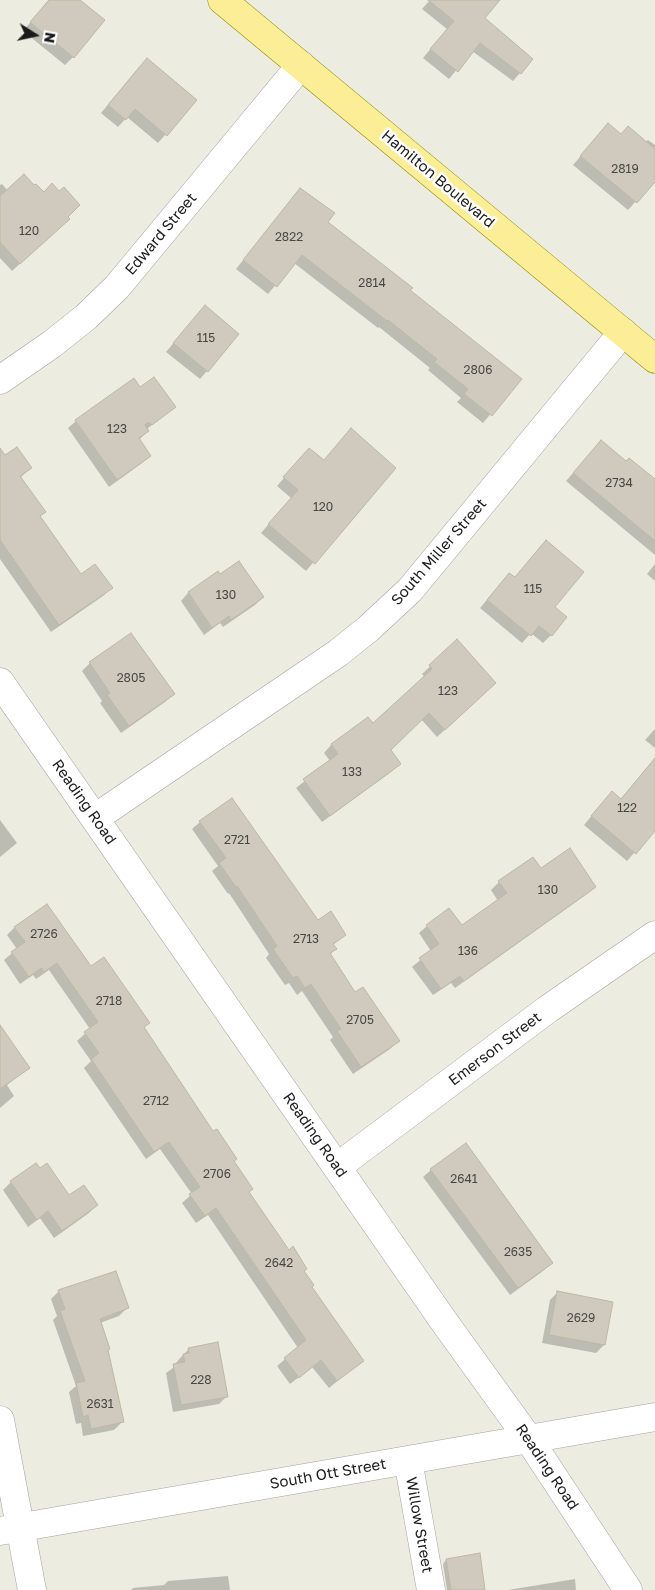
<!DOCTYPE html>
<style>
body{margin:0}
#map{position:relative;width:655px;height:1590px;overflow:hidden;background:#ecece0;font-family:"Golos Text",sans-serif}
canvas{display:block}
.north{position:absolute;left:10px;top:10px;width:50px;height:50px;-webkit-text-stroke:4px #fff;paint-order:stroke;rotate:100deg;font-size:14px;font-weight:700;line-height:20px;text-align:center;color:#1b1b1b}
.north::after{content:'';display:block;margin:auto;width:18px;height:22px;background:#1b1b1b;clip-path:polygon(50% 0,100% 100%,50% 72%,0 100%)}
</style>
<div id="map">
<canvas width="655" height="1590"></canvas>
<div class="north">N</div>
</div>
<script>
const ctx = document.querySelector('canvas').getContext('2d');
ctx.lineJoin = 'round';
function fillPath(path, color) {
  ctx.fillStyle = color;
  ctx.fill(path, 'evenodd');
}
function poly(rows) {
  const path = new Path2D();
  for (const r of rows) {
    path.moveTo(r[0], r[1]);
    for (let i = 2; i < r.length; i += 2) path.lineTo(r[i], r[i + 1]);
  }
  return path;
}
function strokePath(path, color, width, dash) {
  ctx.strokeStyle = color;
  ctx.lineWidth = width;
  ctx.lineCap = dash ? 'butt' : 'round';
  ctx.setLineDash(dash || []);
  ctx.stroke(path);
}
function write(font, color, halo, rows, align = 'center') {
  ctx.font = font + ' "Golos Text",sans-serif';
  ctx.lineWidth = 5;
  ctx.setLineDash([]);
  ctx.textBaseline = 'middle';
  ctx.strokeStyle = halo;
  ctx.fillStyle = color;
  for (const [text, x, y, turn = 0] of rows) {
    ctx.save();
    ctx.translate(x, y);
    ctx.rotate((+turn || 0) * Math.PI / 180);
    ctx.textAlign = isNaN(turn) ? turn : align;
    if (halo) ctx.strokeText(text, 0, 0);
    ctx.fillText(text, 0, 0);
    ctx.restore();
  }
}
const shadow = poly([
 [49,0,78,0,73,57,65,65,23,31],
 [430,0,492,0,484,18,520,73,513,81,472,51,449,79,423,58,447,29,422,9],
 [139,67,195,101,158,143,127,117,118,127,101,113],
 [608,124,621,135,645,142,648,140,655,145,655,180,628,210,573,165],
 [2,184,8,191,66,217,60,227,12,271,0,258,0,185],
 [293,198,327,222,409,291,520,379,483,423,457,402,461,398,428,370,430,368,379,327,378,328,294,263,268,294,236,269],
 [197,315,207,371,200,379,166,352],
 [174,407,147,429,148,431,139,440,150,456,142,463,109,487,68,428,76,421],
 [601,441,655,487,655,555,566,481],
 [0,454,31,468,20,478,44,512,39,517,80,576,111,588,103,596,51,632,0,559],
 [302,457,323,461,394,468,306,571,261,533,291,498,277,486],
 [655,564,655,581,647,574],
 [218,573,263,597,255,605,223,627,220,623,204,635,181,601,188,593],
 [502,582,553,607,551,635,543,643,531,633,522,643,480,608],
 [131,635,173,694,165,702,121,733,100,703,102,701,82,671,90,663],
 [457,641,487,691,437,737,421,719,389,750,399,764,391,772,322,822,296,788,330,761,324,753,331,745,368,719,373,725,425,677,422,674],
 [655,729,655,748,645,740],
 [655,759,655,829,627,861,584,825,604,801,620,800],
 [0,820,17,843,0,857],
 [200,822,318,922,345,935,333,945,336,948,330,955,355,994,398,1041,390,1049,353,1074,330,1040,333,1037,302,991,297,995,289,983,285,985,266,958,269,954,229,893,228,894,212,871,218,866,192,829],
 [540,870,594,887,587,894,455,988,451,983,433,995,412,967,431,951,419,933,427,926,462,926,498,901,491,890,499,882],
 [15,927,91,968,143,1028,233,1162,248,1192,303,1272,310,1287,362,1361,329,1388,312,1367,290,1384,277,1366,298,1348,208,1215,196,1223,182,1203,192,1194,160,1149,146,1159,84,1068,91,1061,77,1041,90,1029,49,970,36,979,33,975,20,984,4,960,17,949,7,935],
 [0,1050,28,1068,7,1085,14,1096,0,1108],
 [431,1170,551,1263,543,1271,510,1295,423,1177],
 [11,1182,69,1197,97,1205,89,1213,54,1238,40,1218,28,1227,3,1190],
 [59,1291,127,1308,119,1316,100,1323,122,1422,114,1430,83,1436,81,1423,76,1424,69,1392,76,1386,53,1320,57,1316,51,1299],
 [558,1292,604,1345,596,1353,542,1343,550,1300],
 [189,1349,227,1396,219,1404,173,1412,166,1373,177,1365,176,1363,181,1357],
 [446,1560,459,1590,447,1590,443,1564],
 [228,1576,230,1590,131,1590,133,1588,164,1585,168,1581],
 [575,1579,576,1590,508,1590]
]);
const building = poly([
 [49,0,80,0,105,20,74,58,30,22,49,0],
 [428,0,500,0,485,18,533,59,521,74,480,43,458,72,430,49,454,21,428,0],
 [147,58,197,100,167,136,135,109,126,120,108,105,147,58],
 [608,123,621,134,628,126,655,149,655,182,637,203,580,156,608,123],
 [24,174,34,185,36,184,44,192,52,183,59,191,64,187,80,205,68,217,70,219,20,264,0,242,0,196,24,174],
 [300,188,335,213,328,222,413,288,410,290,522,379,492,416,464,394,468,389,434,362,437,359,388,320,387,321,302,255,277,287,243,260,300,188],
 [205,305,239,334,208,372,173,343,205,305],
 [154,377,176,407,152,425,148,422,145,425,149,431,139,438,151,456,117,480,75,420,134,378,140,387,154,377],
 [351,428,396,468,315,564,268,524,298,490,283,477,309,448,324,460,351,428],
 [601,440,626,461,629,458,655,479,655,541,573,473,601,440],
 [17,447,32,468,20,476,46,512,40,516,81,574,95,564,113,588,59,625,0,540,0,448,5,455,17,447],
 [546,540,584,572,555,607,567,617,552,636,539,626,531,636,487,600,509,573,515,577,546,540],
 [239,561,264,597,231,620,229,616,212,628,188,592,218,571,220,574,239,561],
 [131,633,175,694,129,726,107,695,110,693,89,662,131,633],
 [457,639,496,683,445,730,429,713,391,750,401,764,330,816,303,779,338,754,331,744,368,717,373,723,432,669,429,665,457,639],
 [655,758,655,831,636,854,591,816,612,791,621,799,655,758],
 [232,798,318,920,331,911,346,935,333,944,337,949,330,953,355,992,363,987,400,1041,361,1067,337,1031,341,1029,311,984,305,988,297,976,293,978,273,949,277,946,237,886,236,887,219,863,226,858,199,821,232,798],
 [570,848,596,887,464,981,460,976,441,989,419,958,439,944,426,925,449,908,462,925,507,893,498,881,533,857,541,868,570,848],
 [47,904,91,966,104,957,150,1023,144,1027,213,1131,217,1129,237,1159,234,1161,253,1189,249,1192,289,1250,293,1246,307,1269,304,1271,314,1285,312,1287,364,1361,337,1381,321,1360,299,1378,284,1358,306,1340,216,1208,205,1216,189,1194,200,1187,169,1142,154,1152,91,1059,99,1053,84,1032,98,1022,57,963,44,972,41,968,29,977,11,952,25,942,14,927,47,904],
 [0,1025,30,1068,0,1089,0,1025],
 [466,1143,553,1263,518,1288,430,1169,466,1143],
 [36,1163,40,1168,47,1163,69,1195,84,1185,98,1205,62,1231,48,1211,37,1220,10,1181,36,1163],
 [116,1271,129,1308,100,1319,110,1349,108,1350,124,1422,91,1429,88,1415,83,1417,76,1383,85,1381,60,1311,65,1309,58,1290,116,1271],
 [557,1291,613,1302,605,1345,549,1335,557,1291],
 [218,1342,228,1397,181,1405,173,1364,185,1362,183,1354,189,1353,188,1348,218,1342],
 [480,1553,485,1590,451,1590,446,1559,480,1553]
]);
const minor = poly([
 [0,380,52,344,86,317,117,287,301,65],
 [0,682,445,1323,528,1438,628,1590],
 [95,818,338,653,368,629,410,590,623,332],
 [337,1167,548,1009,655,935],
 [0,1420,32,1590],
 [408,1460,431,1590],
 [0,1531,655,1417]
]);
const major = poly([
 [222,0,655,359]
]);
const numberNames = [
 ["2819",625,169],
 ["120",29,231],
 ["2822",289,237],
 ["2814",372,283],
 ["115",206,338],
 ["2806",478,370],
 ["123",117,429],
 ["2734",619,483],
 ["120",323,507],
 ["115",533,589],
 ["130",226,595],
 ["2805",131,678],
 ["123",448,691],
 ["133",352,772],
 ["122",627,808],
 ["2721",237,840],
 ["130",548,890],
 ["2726",44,934],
 ["2713",306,939],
 ["136",468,951],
 ["2718",109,1001],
 ["2705",360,1020],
 ["2712",156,1101],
 ["2706",217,1174],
 ["2641",464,1179],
 ["2635",518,1252],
 ["2642",279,1263],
 ["2629",581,1318],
 ["228",201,1380],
 ["2631",100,1404]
];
const streetNames = [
 ["Hamilton Boulevard",438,179,40],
 ["Edward Street",161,234,-50],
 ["South Miller Street",439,552,-49],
 ["Reading Road",84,802,55],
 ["Emerson Street",495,1049,-37],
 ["Reading Road",315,1135,55],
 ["Reading Road",547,1467,56],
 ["South Ott Street",328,1474,-10],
 ["Willow Street",419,1525,80]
];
fillPath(shadow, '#0003');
fillPath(building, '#cfcabd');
strokePath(building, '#beb7a2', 1);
strokePath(minor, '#a2a2a2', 29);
strokePath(major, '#908c01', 29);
strokePath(minor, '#fff', 28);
strokePath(major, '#fbee96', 28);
write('12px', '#484744', null, numberNames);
write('15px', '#1b1b1b', '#fff', streetNames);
</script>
